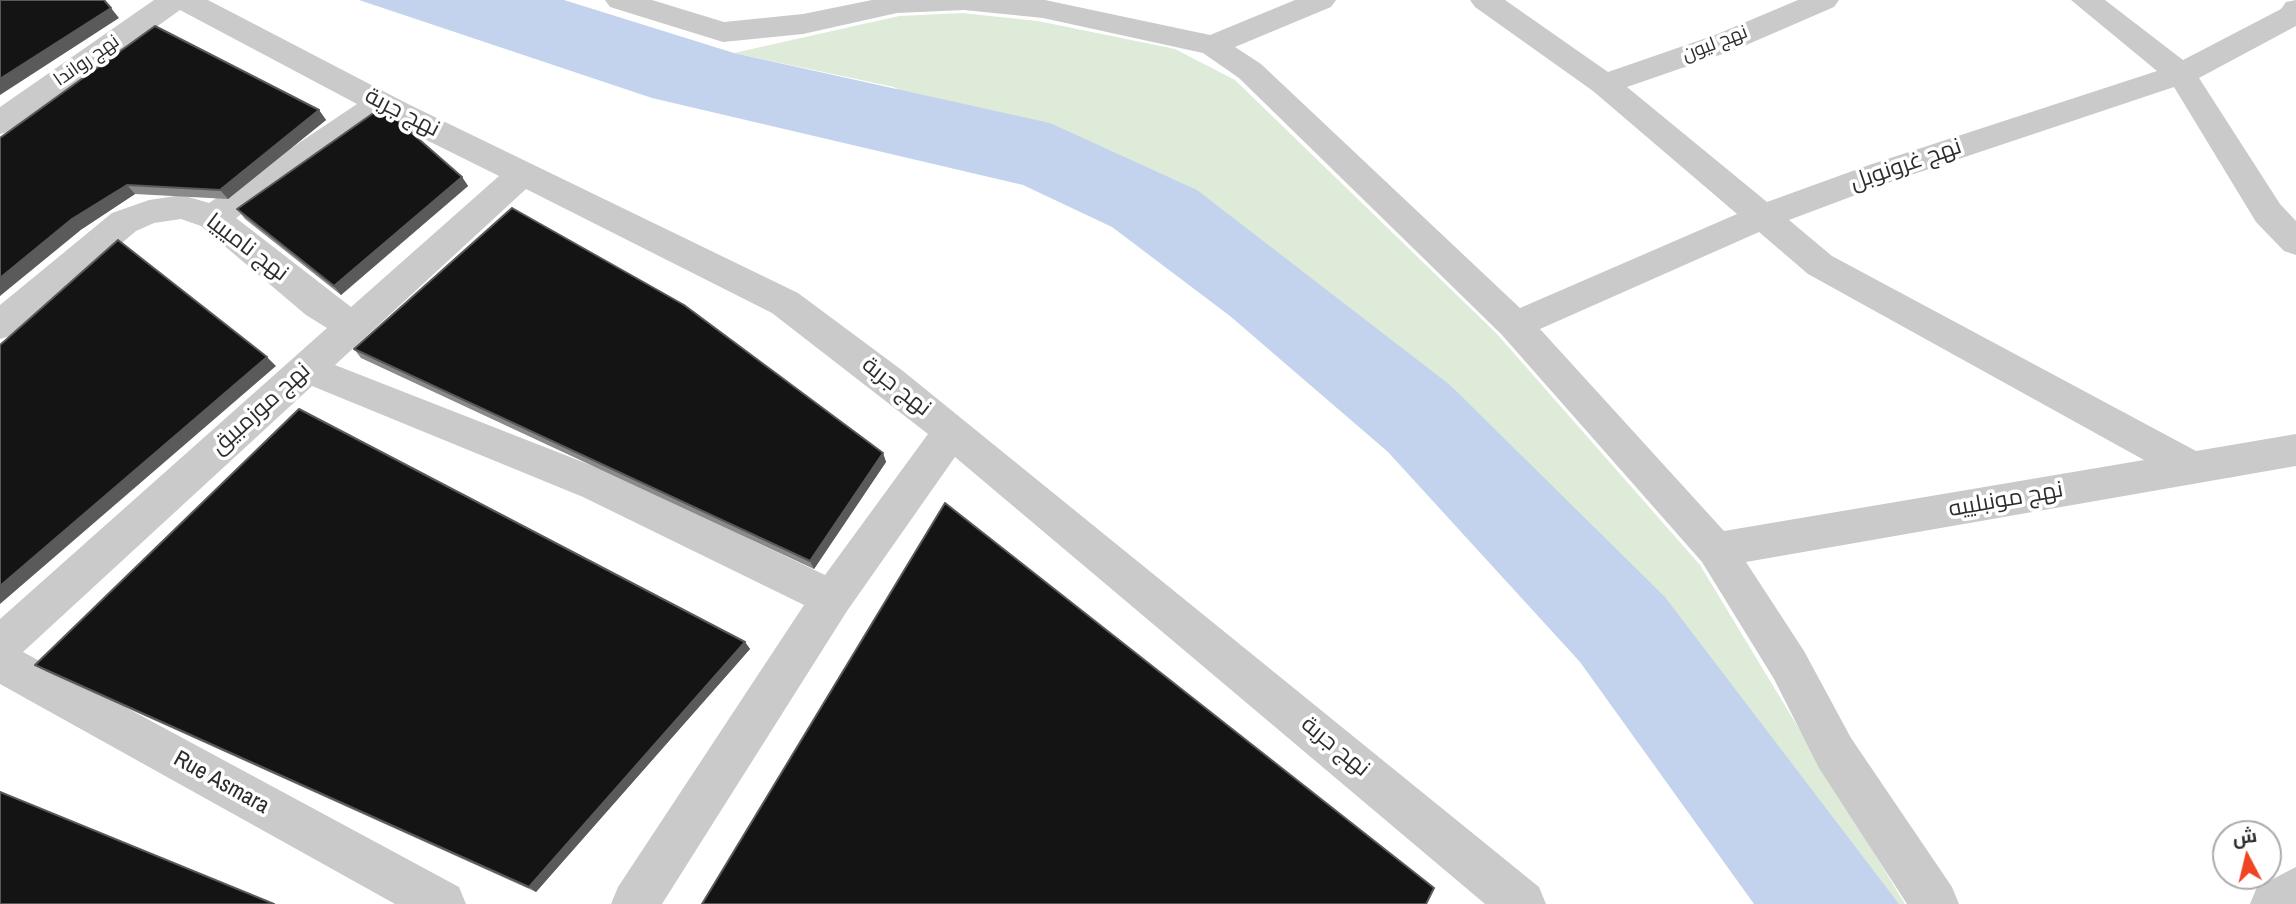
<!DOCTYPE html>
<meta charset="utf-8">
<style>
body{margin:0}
#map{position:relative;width:2296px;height:904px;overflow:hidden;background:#fff;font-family:"Archivo Narrow",Cairo,sans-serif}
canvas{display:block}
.north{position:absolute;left:2212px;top:820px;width:70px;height:70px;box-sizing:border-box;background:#fff;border:2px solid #ababab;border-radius:50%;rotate:353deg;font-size:19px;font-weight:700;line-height:28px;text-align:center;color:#2d2d2d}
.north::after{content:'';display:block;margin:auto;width:24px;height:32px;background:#ef4524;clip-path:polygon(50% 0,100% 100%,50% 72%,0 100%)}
</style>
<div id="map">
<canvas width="2296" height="904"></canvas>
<div class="north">ش</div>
</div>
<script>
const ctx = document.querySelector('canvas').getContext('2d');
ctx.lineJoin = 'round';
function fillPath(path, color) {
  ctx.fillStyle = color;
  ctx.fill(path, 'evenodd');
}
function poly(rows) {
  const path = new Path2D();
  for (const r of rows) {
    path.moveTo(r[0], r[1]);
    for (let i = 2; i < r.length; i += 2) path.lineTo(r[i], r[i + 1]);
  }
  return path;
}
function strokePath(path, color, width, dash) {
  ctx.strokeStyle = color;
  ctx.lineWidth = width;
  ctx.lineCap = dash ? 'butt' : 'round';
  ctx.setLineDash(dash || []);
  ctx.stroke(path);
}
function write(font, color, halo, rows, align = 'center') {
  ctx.font = font + ' "Archivo Narrow",Cairo,sans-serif';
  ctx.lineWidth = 7;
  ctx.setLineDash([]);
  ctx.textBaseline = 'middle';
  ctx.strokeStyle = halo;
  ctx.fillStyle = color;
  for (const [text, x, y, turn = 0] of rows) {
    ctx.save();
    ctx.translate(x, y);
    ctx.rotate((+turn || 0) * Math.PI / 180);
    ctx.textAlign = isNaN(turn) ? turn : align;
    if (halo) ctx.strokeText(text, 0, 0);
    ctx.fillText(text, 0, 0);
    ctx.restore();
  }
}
const green = poly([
 [962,13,1038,21,1175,49,1235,80,1497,334,1700,565,1905,904,1899,904,1450,385,894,87,734,53,899,16]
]);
const water = poly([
 [359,0,564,0,734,53,1050,123,1197,190,1450,385,1665,597,1899,904,1754,904,1580,662,1388,452,1230,316,1112,227,1023,185,652,98]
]);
const minor = poly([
 [154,0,208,0,408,104,798,293,903,371,1539,887,1546,904,1485,904,955,457,847,611,662,904,611,904,618,887,804,605,583,497,312,386,23,652,459,887,466,904,395,904,0,684,0,619,327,328,306,315,201,226,181,219,154,223,136,231,13,335,0,339,0,305,112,213,149,200,182,195,209,203,357,104,180,10,11,131,0,134,0,107,154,0],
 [382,118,499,176,351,307,236,218,382,118],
 [526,189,772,313,928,434,825,575,611,473,335,365,526,189],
 [605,0,652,0,724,22,803,14,872,0,1045,0,1210,35,1295,0,1336,0,1331,7,1235,47,1261,64,1520,308,1737,214,1593,91,1475,7,1470,0,1505,0,1608,72,1715,35,1798,0,1839,0,1834,7,1737,49,1627,87,1767,202,1869,165,2157,71,2071,0,2105,0,2183,60,2281,9,2286,2,2296,0,2296,26,2199,78,2280,204,2296,221,2296,255,2284,251,2256,222,2174,87,1893,181,1789,220,1832,256,2196,451,2296,434,2296,466,1746,562,1804,651,1851,738,1952,887,1959,904,1907,904,1819,768,1774,679,1702,562,1502,335,1239,78,1203,53,1043,18,964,10,897,13,803,34,723,42,610,7,605,0],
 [1759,232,1808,274,2144,460,1724,531,1540,329,1759,232],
 [2296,867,2296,904,2250,904,2257,887,2296,867]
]);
const wall = poly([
 [155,26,319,110,326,120,228,199,135,194,82,229],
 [462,177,468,186,341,295,245,219,237,209],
 [354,349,883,453,886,462,814,569,361,358],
 [745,642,750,649,536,892,47,672,35,665]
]);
const shadedWall = poly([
 [111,8,119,18,0,95,0,79],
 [319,110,326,120,228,199,220,190],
 [462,177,468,186,341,295,334,286],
 [127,185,135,194,82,229,0,296,0,278,72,219],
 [267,357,276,366,0,604,0,586],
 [883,453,886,462,814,569,810,561],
 [745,642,750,649,536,892,529,887]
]);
const building = poly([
 [0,0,104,0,111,8,0,79,0,0],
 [155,26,319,110,220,190,127,185,72,219,0,278,0,138,155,26],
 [382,107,462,177,334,286,237,209,382,107],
 [512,208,684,305,883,453,810,561,354,349,512,208],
 [118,240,267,357,0,586,0,345,118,240],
 [299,409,745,642,529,887,35,665,299,409],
 [945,503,1434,888,1426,904,702,904,945,503],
 [0,792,274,904,0,904,0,792]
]);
const farStreetnames = [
 ["نهج ليون",1715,44,-21],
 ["نهج رواندا",87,61,-35]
];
const streetNames = [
 ["نهج جربة",402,113,27],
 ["نهج غرونوبل",1906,165,-19],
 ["نهج ناميبيا",247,248,37],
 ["نهج جربة",896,387,38],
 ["نهج موزمبيق",261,409,-42],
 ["نهج مونبلييه",2006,500,-10],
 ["نهج جربة",1335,747,39],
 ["Rue Asmara",221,783,29]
];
fillPath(green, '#deebd9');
fillPath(water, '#c4d3ed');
fillPath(minor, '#cacaca');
fillPath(wall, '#8a8a8a');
fillPath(shadedWall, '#5a5a5a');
fillPath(building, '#141414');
strokePath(building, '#5a5a5a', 2);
write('19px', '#2d2d2d', '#fff', farStreetnames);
write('23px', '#2d2d2d', '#fff', streetNames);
</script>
